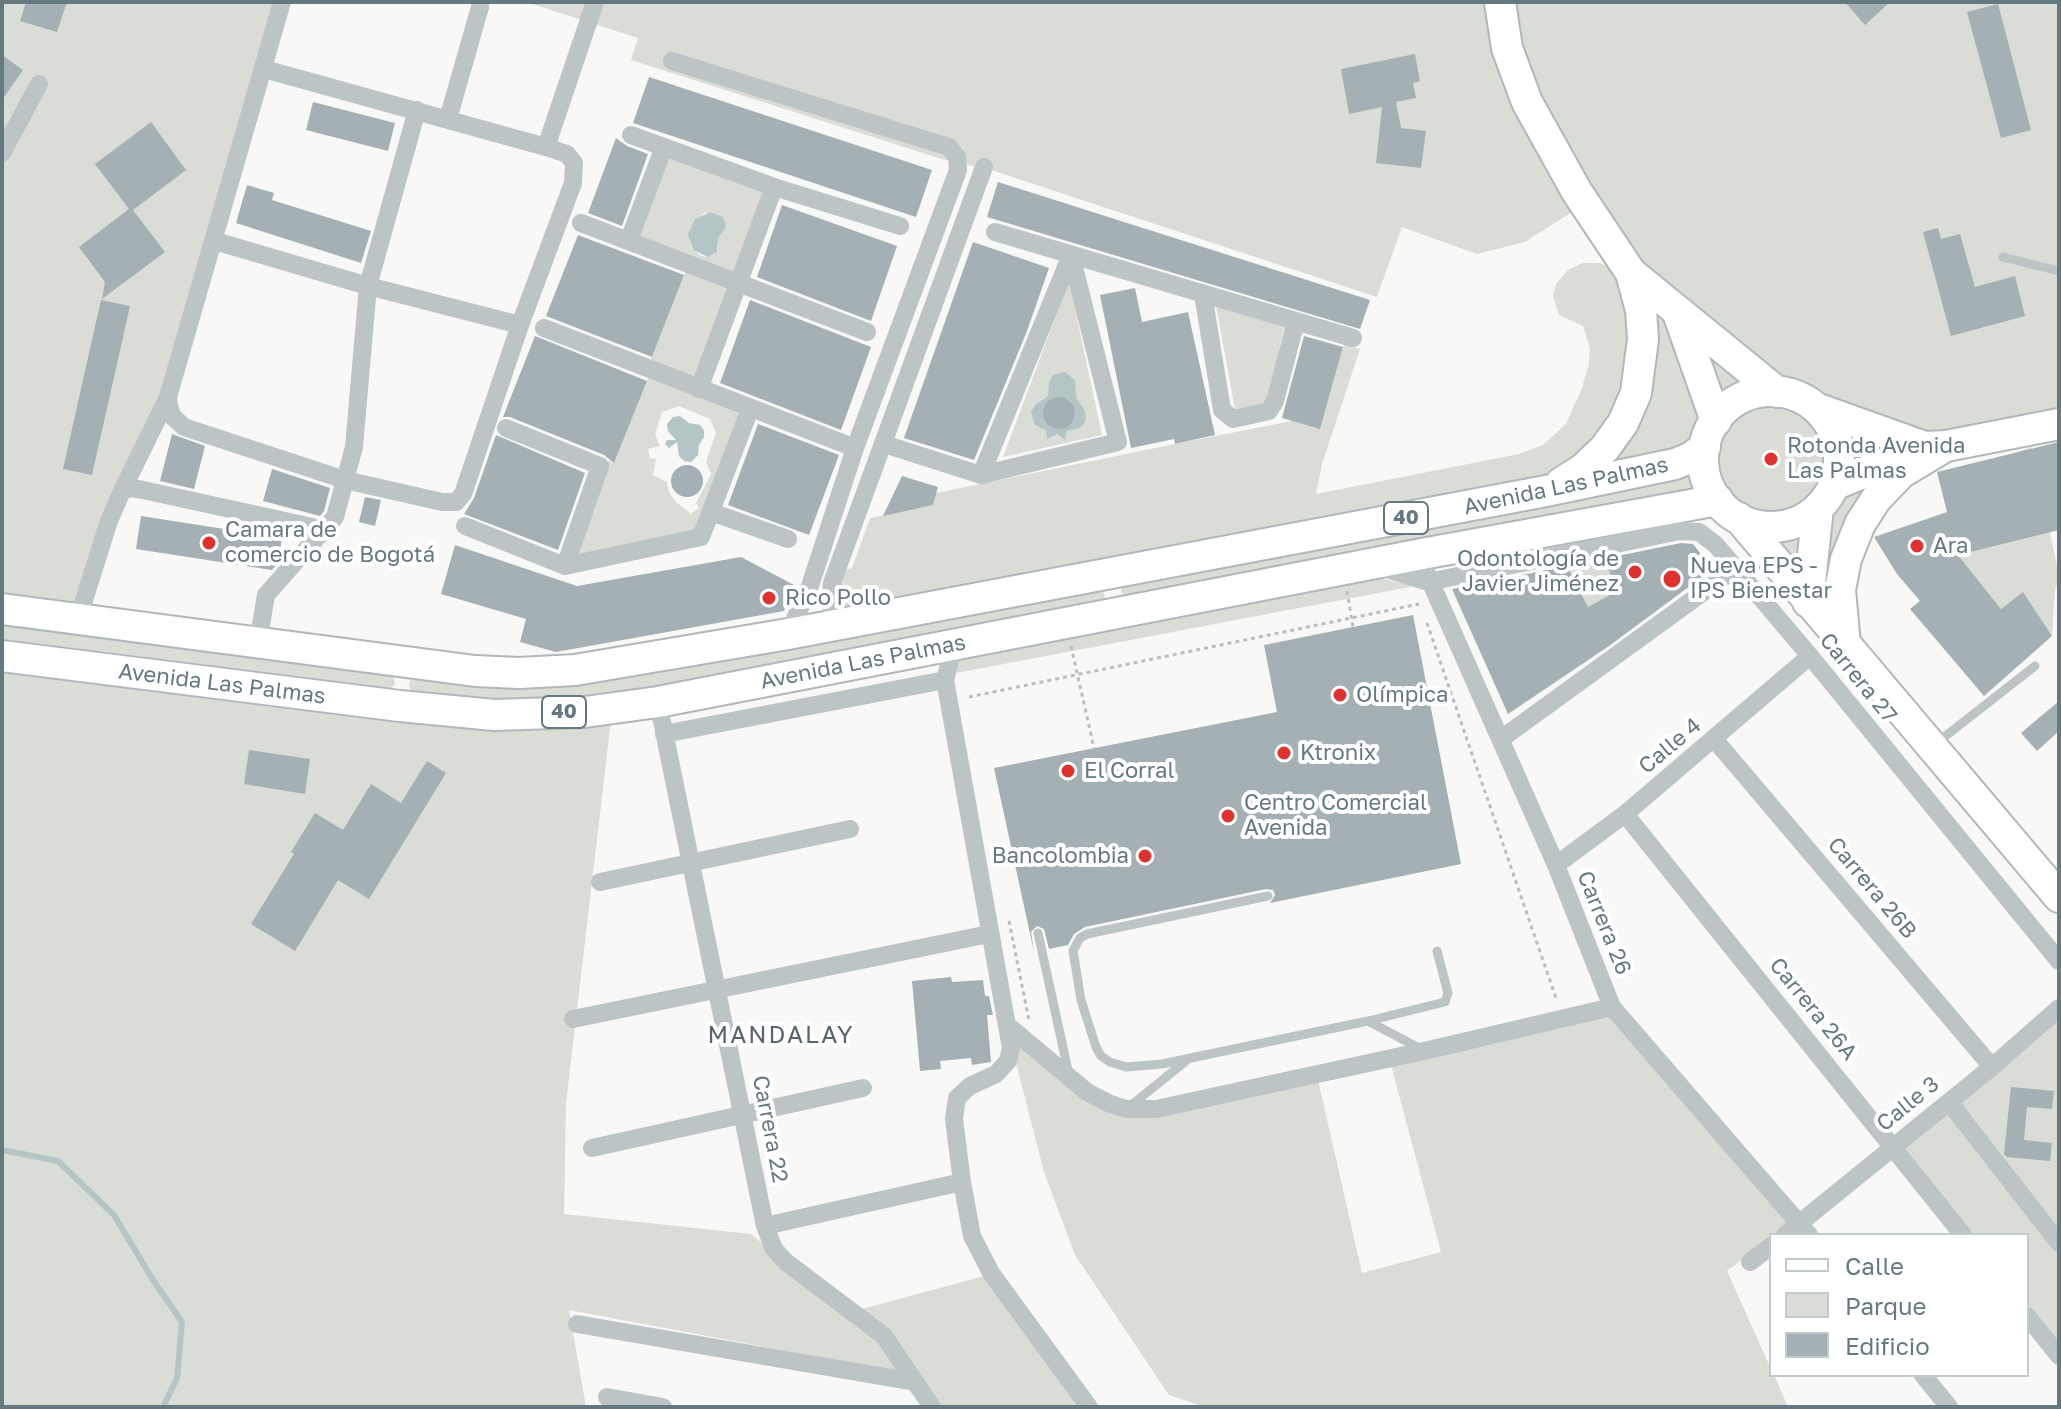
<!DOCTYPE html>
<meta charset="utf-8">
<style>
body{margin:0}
#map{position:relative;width:2061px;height:1409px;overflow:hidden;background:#f8f8f6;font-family:"Golos Text",sans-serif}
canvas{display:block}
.frame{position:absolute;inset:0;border:4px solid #647a80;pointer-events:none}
.legend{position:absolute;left:1769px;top:1233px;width:260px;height:144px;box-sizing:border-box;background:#fff;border:2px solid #c1cacc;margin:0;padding:10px 14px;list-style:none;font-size:24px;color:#647a80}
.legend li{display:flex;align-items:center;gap:16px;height:40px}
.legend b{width:40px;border:2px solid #c1cacc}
</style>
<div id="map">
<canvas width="2061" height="1409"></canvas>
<div class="frame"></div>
<ul class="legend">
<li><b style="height:10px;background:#fff"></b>Calle</li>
<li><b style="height:22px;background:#d9ddd5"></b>Parque</li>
<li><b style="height:22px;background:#a4b0b3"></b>Edificio</li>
</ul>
</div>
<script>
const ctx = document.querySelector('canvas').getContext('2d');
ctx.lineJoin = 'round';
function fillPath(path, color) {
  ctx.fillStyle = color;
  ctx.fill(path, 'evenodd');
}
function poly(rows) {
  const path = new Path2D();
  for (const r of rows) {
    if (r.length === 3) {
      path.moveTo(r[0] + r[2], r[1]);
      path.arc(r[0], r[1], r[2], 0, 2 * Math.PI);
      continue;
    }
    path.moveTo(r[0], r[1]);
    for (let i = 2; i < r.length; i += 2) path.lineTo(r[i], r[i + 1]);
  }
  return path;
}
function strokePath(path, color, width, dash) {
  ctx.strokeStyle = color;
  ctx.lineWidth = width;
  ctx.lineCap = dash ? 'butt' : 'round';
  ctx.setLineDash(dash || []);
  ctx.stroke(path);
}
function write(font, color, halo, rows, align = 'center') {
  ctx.font = font + ' "Golos Text",sans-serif';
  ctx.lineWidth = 8;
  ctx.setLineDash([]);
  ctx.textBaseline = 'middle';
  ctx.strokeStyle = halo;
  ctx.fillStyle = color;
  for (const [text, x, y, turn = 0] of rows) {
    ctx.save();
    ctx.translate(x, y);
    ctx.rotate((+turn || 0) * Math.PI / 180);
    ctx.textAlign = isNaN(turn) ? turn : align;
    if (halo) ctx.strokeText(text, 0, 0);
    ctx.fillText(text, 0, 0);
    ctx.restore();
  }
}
const green = poly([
 [2,2,274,2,160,399,77,608,2,598],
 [526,2,1488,2,1575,210,1525,242,1477,254,1402,227,1377,297,991,170,945,160,631,60,638,38],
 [1512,2,2059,2,2059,413,1935,436,1820,397,1802,386,1782,381,1639,266,1601,207,1538,97,1518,45],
 [668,156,765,191,734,274,638,236],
 [712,212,718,246,717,252,708,257,701,256,691,248,689,231,696,219,704,213],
 [1583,263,1600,263,1611,268,1620,277,1630,313,1631,361,1614,416,1587,452,1543,481,841,611,837,599,845,570,852,568,870,518,933,505,936,493,1175,444,1292,421,1320,428,1344,344,1360,349,1322,464,1316,494,1519,454,1543,445,1566,424,1582,388,1589,363,1590,348,1583,326,1559,315,1553,296,1556,284,1568,270],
 [686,270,728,288,694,380,650,362],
 [1069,281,1102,435,1003,457],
 [1651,304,1669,320,1703,419,1695,440,1680,451,1599,470],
 [1216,306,1284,327,1267,404,1235,409],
 [1703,347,1750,384,1733,389,1720,400],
 [649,376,742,412,696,531,576,556,603,459,614,463],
 [679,406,710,419,716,433,706,462,711,474,696,503,699,508,691,514,676,502,669,492,667,482,653,475,656,459,650,458,648,449,660,446,655,435,662,412],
 [1771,459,56],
 [1845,430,1896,447,1849,467,1850,449],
 [2032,447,2059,575,2059,586,2055,587,2052,636,2023,593,2001,609,1958,555,2035,535,2014,453],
 [1692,471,1699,490,1125,597,1121,592,1122,585],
 [1882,476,1829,610,1819,598,1829,513,1841,495],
 [1804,530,1800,575,1769,538,1789,536],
 [1601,555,1620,590,1588,607,1565,563],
 [1370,576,1415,586,951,674,957,655],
 [1102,589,1105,597,1100,603,953,634,585,700,495,704,413,694,409,686,410,681,417,677],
 [2,620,393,675,395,684,390,690,2,645],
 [2,668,611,720,566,1103,564,1214,751,1234,879,1340,899,1372,569,1310,586,1407,2,1407],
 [1609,1015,1789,1223,1727,1271,1771,1369,1771,1375,1774,1375,1788,1407,1204,1407,1169,1395,1075,1255,1044,1172,1016,1063,1017,1045,1103,1110,1318,1080,1362,1273,1441,1252,1391,1065],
 [2059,1017,2059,1345,2027,1304,2027,1235,1972,1235,1903,1148],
 [984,1276,1079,1407,942,1407,890,1331,862,1309]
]);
const water = poly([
 [710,212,723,217,726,227,718,238,717,252,708,257,693,250,688,234,695,219],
 [1065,372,1075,380,1076,397,1085,411,1086,420,1080,428,1067,431,1065,440,1057,434,1047,439,1046,430,1035,425,1031,412,1035,405,1048,396,1049,383,1053,375],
 [1055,397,1069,400,1075,409,1074,419,1063,428,1053,427,1044,417,1044,407],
 [680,416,689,423,700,425,704,430,704,437,699,445,698,455,691,462,684,461,679,456,677,442,669,448,665,444,667,440,676,440,668,431,667,424,673,417]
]);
const stream = poly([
 [2,1150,58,1161,114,1215,153,1280,182,1322,177,1378,163,1407]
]);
const building = poly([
 [26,2,67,2,57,32,20,21],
 [1845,2,1890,2,1865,25],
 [1998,4,2031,130,2001,138,1967,12],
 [1415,54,1420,81,1413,83,1416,98,1396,102,1401,128,1426,131,1421,168,1376,163,1382,107,1349,114,1341,69],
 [2,55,23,70,2,100],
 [649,77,932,170,916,217,633,123],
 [313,102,395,123,388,151,306,130],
 [151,122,186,170,133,210,165,252,102,299,105,282,79,247,129,209,95,164],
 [616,138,627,146,648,154,622,226,588,213],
 [998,182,1370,300,1360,329,987,217],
 [247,185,274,193,272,200,371,231,361,263,236,223],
 [782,205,897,246,871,321,757,277],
 [1938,228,1941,239,1960,234,1975,287,2015,276,2025,316,1951,336,1923,232],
 [578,235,684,275,652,357,546,316],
 [973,242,1049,268,1027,331,974,460,904,438],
 [1135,288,1142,322,1188,312,1215,435,1175,444,1174,439,1131,448,1100,295],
 [101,300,130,306,92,475,63,469],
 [750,300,871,347,841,430,720,383],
 [535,336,647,381,614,463,604,455,510,417,503,417],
 [1304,336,1343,347,1320,429,1282,418],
 [1059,413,16],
 [758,424,839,455,809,535,728,505],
 [172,434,205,446,194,489,160,481],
 [496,435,585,473,558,550,464,514,474,498],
 [2059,442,2059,530,1958,555,2001,609,2023,592,2052,636,1984,696,1910,609,1920,601,1897,574,1874,537,1947,512,1937,472],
 [687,481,16],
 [272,469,330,488,324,511,320,516,263,501],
 [902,476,938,487,933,505,883,516],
 [365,497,381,500,375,526,359,522],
 [141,516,282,538,278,563,272,570,136,549],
 [1681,543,1693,544,1713,569,1609,646,1508,714,1452,589,1567,566,1588,607,1619,590,1603,559],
 [455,545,577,586,741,557,794,585,784,611,556,652,520,642,526,619,441,594],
 [1413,615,1461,864,1270,903,1275,895,1273,890,1266,889,1085,927,1074,934,1068,945,1049,949,1044,929,1037,926,1031,932,1034,952,994,768,1277,712,1264,645],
 [2059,701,2059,731,2037,751,2021,733],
 [249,750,310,759,305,794,244,784],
 [427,761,446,773,369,899,338,880,295,951,251,924,294,854,291,852,315,813,343,830,371,784,401,803],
 [951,977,952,982,983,980,985,996,989,996,993,1015,987,1015,991,1062,972,1065,971,1058,940,1061,941,1069,920,1071,912,981],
 [2011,1087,2054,1091,2052,1109,2027,1107,2024,1140,2052,1143,2050,1161,2007,1157,2004,1154]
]);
const path = poly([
 [1347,591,1353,627],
 [1427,623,1557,1001],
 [1071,646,1094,748],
 [969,697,1419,604],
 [1009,921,1029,1020]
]);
const service = poly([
 [2003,257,2059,271],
 [1934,745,2035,666],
 [1268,896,1087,934,1080,938,1073,951,1081,1000,1096,1047,1101,1056,1110,1062,1126,1067,1162,1064,1368,1021,1445,1002,1448,993,1437,951],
 [1038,933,1069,1075],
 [1368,1021,1421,1049],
 [1129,1107,1186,1061]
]);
const minor = poly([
 [672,61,949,147,957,157,958,170,855,448,810,586,788,634],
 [264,69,546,147,567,154,574,163,573,183,520,325,463,494,456,502,442,502,345,480,184,427,173,417,169,407,168,397,282,2],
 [448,119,480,7],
 [631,135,774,187,900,226],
 [546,147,595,2],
 [2,153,39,84],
 [581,223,867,332],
 [995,232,1353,338],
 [629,240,664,147],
 [215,241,368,286,520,325],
 [1203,294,1222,410,1233,419,1269,411,1275,401,1296,321],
 [544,328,855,448],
 [699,389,774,187],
 [506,428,600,466,565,566],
 [884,444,981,475,1118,442,1071,255],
 [981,475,1071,255],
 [122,491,168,397],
 [711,512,788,539],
 [465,526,565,566,701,537,750,409],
 [1377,566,1428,582,1680,531,1699,532,1716,545,1810,656,2059,961],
 [1427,574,1556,865,1612,1007,1809,1235],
 [78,619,109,521,122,491,131,488,143,490,326,530],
 [837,624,830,602,832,583,984,167],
 [258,643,266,595,335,517,354,447,368,286,417,110],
 [954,645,945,680,1011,1048,1008,1061,996,1074,970,1086,957,1098,954,1119,962,1182,972,1236,991,1273,1089,1407],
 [658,702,765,1226,774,1249,786,1262,884,1336,932,1407],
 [664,734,945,680],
 [1501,739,1735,569],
 [1715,740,1992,1067],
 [1625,814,1963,1235],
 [1556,865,1625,814,1810,656],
 [600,882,850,829],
 [573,1019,989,934],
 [1007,1025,1087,1092,1108,1103,1126,1109,1156,1109,1424,1051,1612,1007],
 [1949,1102,2059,1243],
 [592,1148,863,1088],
 [765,1226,962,1182],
 [1785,1235,1992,1067,2059,1008],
 [1750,1262,1771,1246],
 [2027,1316,2059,1356],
 [577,1324,915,1382],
 [1923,1375,1949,1407],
 [607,1397,663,1407]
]);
const primary = poly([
 [1500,2,1507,48,1527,102,1577,192,1631,273,1777,392],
 [1678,313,1716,421],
 [1771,459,68],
 [1816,408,1925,447,1946,446,2059,424],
 [1561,483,1583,469,1605,448,1623,423,1636,393,1643,339,1641,310,1631,273],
 [1834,485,1913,452],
 [1739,518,2059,897],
 [1808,602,1818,508],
 [2,609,475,671,519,673,575,670,788,634,1546,491,1675,464,1692,457,1705,447],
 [1845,644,1840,590,1846,559,1860,524,1876,499,1901,473,1946,446],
 [2,656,400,706,494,715,585,712,658,702,1422,554,1718,500]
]);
const markers = [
 [1771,459,8,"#de3130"],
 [209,543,8,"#de3130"],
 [1917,546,8,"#de3130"],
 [1635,572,8,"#de3130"],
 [1672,579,10,"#de3130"],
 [769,598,8,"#de3130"],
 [1340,695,8,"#de3130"],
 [1284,753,8,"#de3130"],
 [1068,771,8,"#de3130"],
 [1228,816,8,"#de3130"],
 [1145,856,8,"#de3130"]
];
const shields = [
 [1406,518,44],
 [564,712,44]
];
const shieldNames = [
 ["40",1406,518],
 ["40",564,712]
];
const poiNames = [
 ["Rotonda Avenida",1787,446],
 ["Las Palmas",1787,471],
 ["Camara de",225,530],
 ["comercio de Bogotá",225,555],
 ["Ara",1933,546],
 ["Odontología de",1619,559,"right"],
 ["Javier Jiménez",1619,584,"right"],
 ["Nueva EPS -",1690,566],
 ["IPS Bienestar",1690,591],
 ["Rico Pollo",785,598],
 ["Olímpica",1356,695],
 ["Ktronix",1300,753],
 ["El Corral",1084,771],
 ["Centro Comercial",1244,803],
 ["Avenida",1244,828],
 ["Bancolombia",1129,856,"right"]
];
const streetNames = [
 ["Avenida Las Palmas",1566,486,-12],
 ["Avenida Las Palmas",863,662,-11],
 ["Carrera 27",1858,678,51],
 ["Avenida Las Palmas",222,684,7],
 ["Calle 4",1670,746,-40],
 ["Carrera 26B",1872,888,50],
 ["Carrera 26",1604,923,68],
 ["Carrera 26A",1813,1009,51],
 ["Calle 3",1908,1104,-39],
 ["Carrera 22",770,1129,79]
];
const neighbourhoodNames = [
 ["MANDALAY",781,1035]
];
fillPath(green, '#d9ddd5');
fillPath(water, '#b4c5c6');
strokePath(stream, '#b4c5c6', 6);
fillPath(building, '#a4b0b3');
strokePath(primary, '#b1b8ba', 34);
strokePath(path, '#babec0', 3, [4, 4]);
strokePath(service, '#bdc4c6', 9);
strokePath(minor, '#bdc4c6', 18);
strokePath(primary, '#fff', 30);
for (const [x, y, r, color] of markers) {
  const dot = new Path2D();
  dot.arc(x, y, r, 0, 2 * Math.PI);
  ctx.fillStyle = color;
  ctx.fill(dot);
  strokePath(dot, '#fff', 3);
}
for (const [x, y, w] of shields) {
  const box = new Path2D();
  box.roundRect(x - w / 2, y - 16, w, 32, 6);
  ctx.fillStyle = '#fff';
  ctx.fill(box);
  strokePath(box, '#647a80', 2);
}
write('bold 20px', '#647a80', null, shieldNames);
write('22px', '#647a80', '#fff', poiNames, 'left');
write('22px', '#647a80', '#fff', streetNames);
ctx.letterSpacing = '2px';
write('24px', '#56666b', '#fff', neighbourhoodNames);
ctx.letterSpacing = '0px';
</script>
